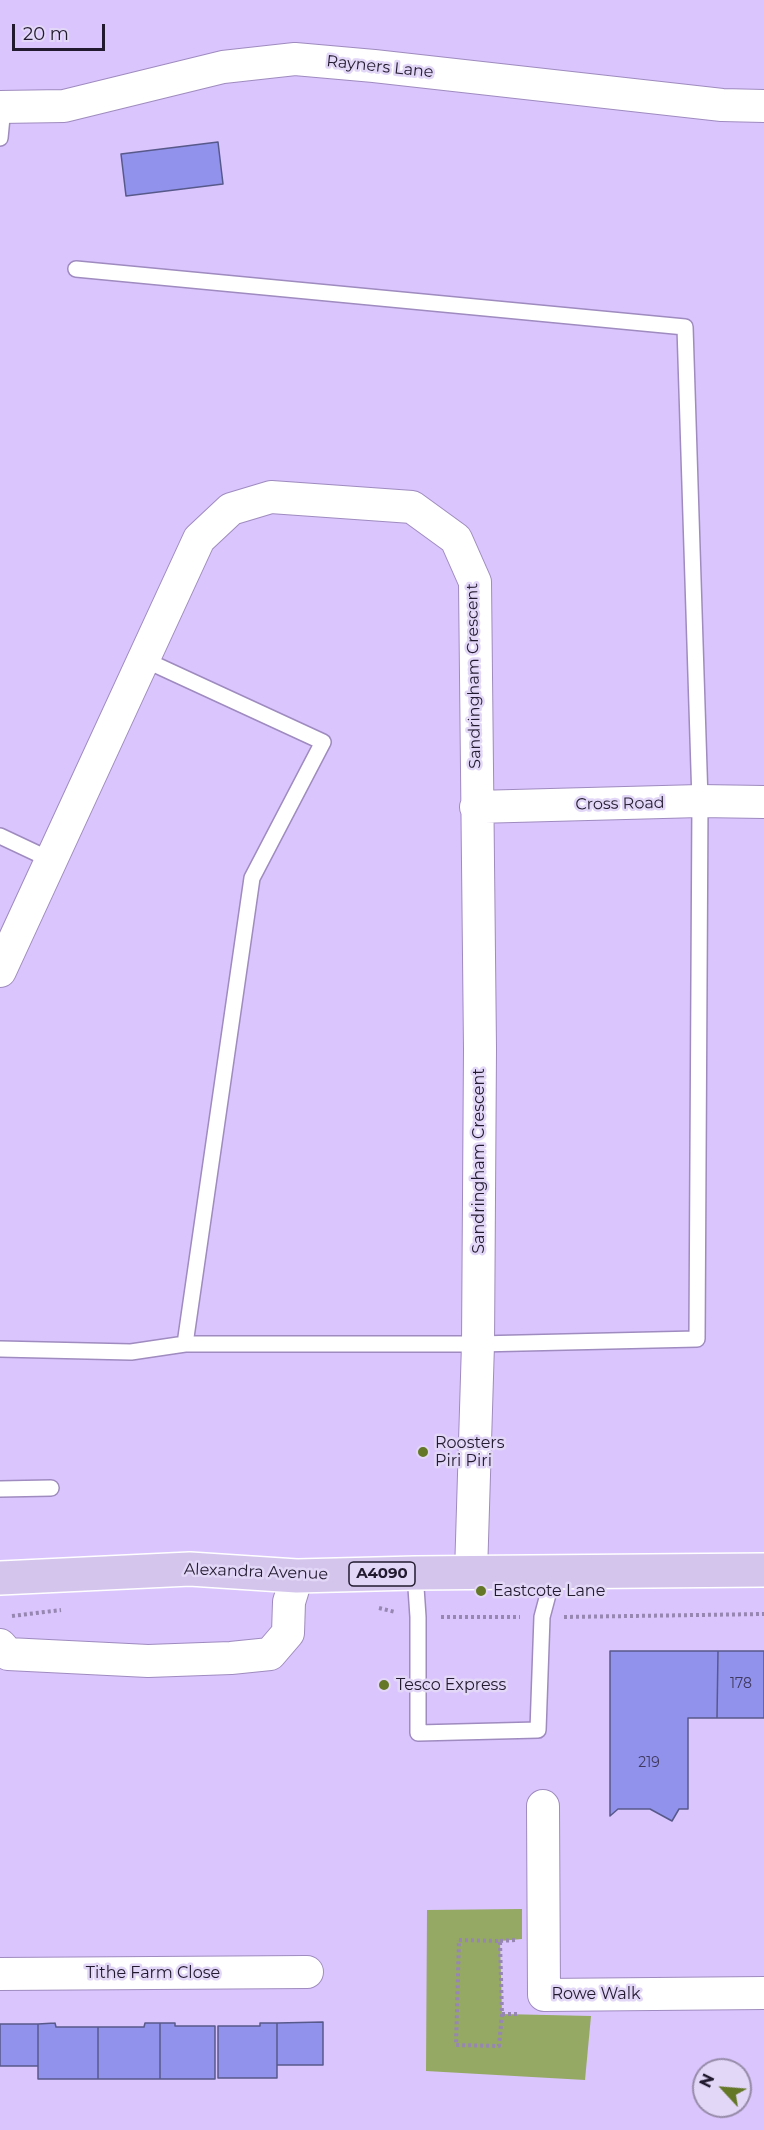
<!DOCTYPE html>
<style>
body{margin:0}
#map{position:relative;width:764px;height:2130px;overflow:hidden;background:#dac5fd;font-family:Montserrat,sans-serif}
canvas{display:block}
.north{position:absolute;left:692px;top:2058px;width:60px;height:60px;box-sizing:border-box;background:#e3d7f8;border:2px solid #968ba8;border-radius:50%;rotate:296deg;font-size:16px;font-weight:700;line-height:24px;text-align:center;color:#221a2f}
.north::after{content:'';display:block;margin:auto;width:21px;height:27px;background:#637727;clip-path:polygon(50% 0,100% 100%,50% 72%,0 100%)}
.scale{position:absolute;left:12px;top:24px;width:93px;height:27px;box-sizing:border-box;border:3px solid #221a2f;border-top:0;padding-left:8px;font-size:18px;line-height:21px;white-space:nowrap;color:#221a2f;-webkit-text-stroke:4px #e3d7f8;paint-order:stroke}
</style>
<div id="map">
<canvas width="764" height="2130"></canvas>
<div class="north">N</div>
<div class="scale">20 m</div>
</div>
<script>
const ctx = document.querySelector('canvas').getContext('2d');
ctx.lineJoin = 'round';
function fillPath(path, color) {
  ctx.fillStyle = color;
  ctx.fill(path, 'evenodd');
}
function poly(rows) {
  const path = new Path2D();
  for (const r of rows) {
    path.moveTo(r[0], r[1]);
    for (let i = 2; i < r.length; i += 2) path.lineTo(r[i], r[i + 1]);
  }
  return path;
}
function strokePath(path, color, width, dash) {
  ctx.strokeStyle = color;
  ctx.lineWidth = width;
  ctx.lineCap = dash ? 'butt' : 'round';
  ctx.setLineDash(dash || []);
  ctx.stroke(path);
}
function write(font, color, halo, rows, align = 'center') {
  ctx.font = font + ' Montserrat,sans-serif';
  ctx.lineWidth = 5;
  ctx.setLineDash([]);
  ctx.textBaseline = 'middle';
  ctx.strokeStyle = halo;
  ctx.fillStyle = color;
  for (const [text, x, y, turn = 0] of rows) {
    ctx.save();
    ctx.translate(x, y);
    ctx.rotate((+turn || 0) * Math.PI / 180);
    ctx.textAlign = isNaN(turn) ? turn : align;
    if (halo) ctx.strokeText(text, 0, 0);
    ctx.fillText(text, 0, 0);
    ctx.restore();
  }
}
const green = poly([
 [522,1909,522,1939,500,1941,502,2014,591,2016,585,2080,426,2071,427,1910]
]);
const building = poly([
 [218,142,223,184,126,196,121,154,218,142],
 [610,1651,718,1651,717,1718,688,1718,688,1809,679,1809,672,1821,650,1809,618,1809,610,1816,610,1651],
 [718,1651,764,1651,764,1718,717,1718,718,1651],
 [323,2022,323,2065,277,2065,277,2023,323,2022],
 [55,2023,56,2027,98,2027,98,2079,38,2079,38,2024,55,2023],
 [145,2023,160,2023,160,2079,98,2079,98,2027,144,2027,145,2023],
 [160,2023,175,2023,175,2026,215,2026,215,2079,160,2079,160,2023],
 [260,2023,277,2023,277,2078,218,2078,218,2026,260,2026,260,2023],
 [0,2024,38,2024,38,2066,0,2066,0,2024]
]);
const path = poly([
 [379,1608,395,1612],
 [12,1616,61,1610],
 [441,1617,520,1617],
 [564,1617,764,1614],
 [459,1940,500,1941,502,2014,499,2046,456,2045,459,1940],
 [500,1941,515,1940],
 [502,2014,520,2014]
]);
const lane = poly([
 [0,138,3,107],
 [143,659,323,742,252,878,185,1344],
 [0,836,51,860],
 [0,1349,131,1352,185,1344,478,1344,697,1339,700,801,685,327,76,269],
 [0,1489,51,1488],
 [415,1573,418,1617,418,1733,538,1730,542,1617,554,1572]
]);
const street = poly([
 [0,107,64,106,223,67,295,59,374,66,722,105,764,106],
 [476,807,700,801,764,802],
 [0,971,199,539,231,509,271,497,412,507,456,539,475,582,480,1049,478,1344,471,1573],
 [0,1645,8,1654,148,1661,231,1658,270,1654,288,1633,289,1602,297,1576],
 [543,1806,544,1995,764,1993],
 [0,1974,307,1972]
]);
const primary = poly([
 [0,1578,190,1569,297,1576,415,1573,764,1570]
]);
const markers = [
 [423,1452,6,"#637727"],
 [481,1591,6,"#637727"],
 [384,1685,6,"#637727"]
];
const numberNames = [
 ["178",741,1684],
 ["219",649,1763]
];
const shields = [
 [382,1574,66]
];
const shieldNames = [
 ["A4090",382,1574]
];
const streetNames = [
 ["Rayners Lane",380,67,6],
 ["Sandringham Crescent",474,676,-91],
 ["Cross Road",620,804,-1],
 ["Sandringham Crescent",479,1161,-90],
 ["Alexandra Avenue",256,1572,2],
 ["Tithe Farm Close",153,1973],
 ["Rowe Walk",596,1994]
];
const poiNames = [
 ["Roosters",435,1443],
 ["Piri Piri",435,1461],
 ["Eastcote Lane",493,1591],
 ["Tesco Express",396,1685]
];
fillPath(green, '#95a964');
fillPath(building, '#9192eb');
strokePath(building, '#58598b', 1.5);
strokePath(lane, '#9f8bbf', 18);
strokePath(street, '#9f8bbf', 34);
strokePath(primary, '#fff', 36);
strokePath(path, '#9686b1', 4, [3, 3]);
strokePath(lane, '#fff', 15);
strokePath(street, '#fff', 32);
strokePath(primary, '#d4c5ec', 33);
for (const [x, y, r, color] of markers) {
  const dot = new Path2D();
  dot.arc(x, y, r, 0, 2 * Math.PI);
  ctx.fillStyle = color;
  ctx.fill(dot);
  strokePath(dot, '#e3d7f8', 2);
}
write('14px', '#3e385e', null, numberNames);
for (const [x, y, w] of shields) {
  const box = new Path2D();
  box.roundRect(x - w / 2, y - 12, w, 24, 4.5);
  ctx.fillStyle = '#e3d7f8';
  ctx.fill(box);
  strokePath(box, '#221a2f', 1.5);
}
write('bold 15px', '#221a2f', null, shieldNames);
write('16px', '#221a2f', '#e3d7f8', streetNames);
write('16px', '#221a2f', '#e3d7f8', poiNames, 'left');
</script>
